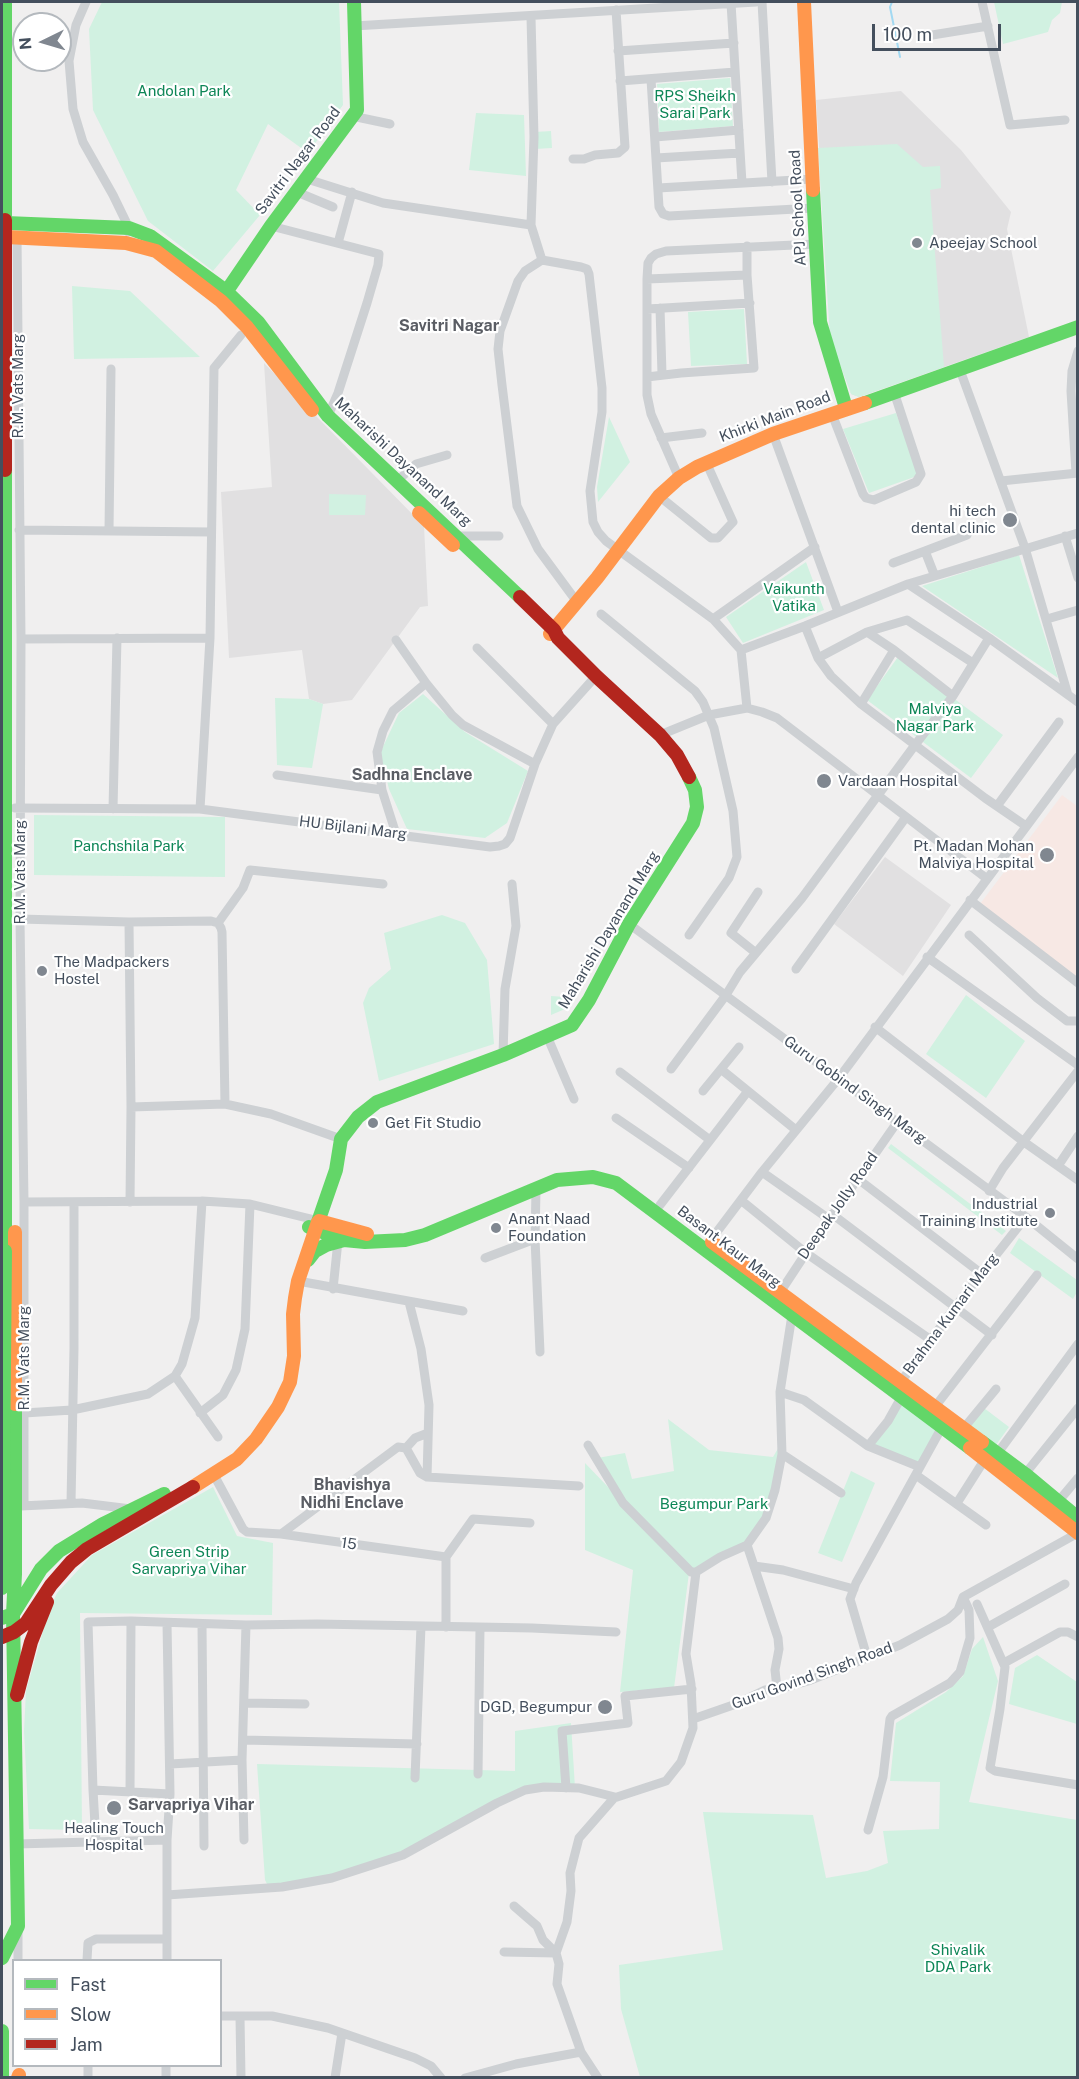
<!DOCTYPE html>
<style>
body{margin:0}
#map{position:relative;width:1079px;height:2079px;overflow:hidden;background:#f0efef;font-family:"Public Sans",sans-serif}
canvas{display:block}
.frame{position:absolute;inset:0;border:3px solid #444f5d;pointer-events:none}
.legend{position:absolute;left:12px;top:1959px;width:210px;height:108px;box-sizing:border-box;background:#fff;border:2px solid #b4b9be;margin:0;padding:8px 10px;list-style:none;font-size:18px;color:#444f5d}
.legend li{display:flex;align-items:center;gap:12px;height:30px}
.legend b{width:30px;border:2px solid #b4b9be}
.north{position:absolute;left:12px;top:12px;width:60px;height:60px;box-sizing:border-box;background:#fff;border:2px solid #b4b9be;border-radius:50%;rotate:265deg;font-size:16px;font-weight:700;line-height:24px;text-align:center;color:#444f5d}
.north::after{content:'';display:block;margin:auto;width:21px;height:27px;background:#808790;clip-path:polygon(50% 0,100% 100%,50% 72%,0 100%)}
.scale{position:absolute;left:872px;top:24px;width:129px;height:27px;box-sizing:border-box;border:3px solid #444f5d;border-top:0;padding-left:8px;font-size:18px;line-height:21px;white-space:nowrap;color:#444f5d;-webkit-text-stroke:4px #fff;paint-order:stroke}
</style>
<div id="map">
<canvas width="1079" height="2079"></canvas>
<div class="frame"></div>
<ul class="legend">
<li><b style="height:8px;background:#63d668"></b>Fast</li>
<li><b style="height:8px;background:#ff974d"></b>Slow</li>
<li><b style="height:8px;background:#b3261e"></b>Jam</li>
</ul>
<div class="north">N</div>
<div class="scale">100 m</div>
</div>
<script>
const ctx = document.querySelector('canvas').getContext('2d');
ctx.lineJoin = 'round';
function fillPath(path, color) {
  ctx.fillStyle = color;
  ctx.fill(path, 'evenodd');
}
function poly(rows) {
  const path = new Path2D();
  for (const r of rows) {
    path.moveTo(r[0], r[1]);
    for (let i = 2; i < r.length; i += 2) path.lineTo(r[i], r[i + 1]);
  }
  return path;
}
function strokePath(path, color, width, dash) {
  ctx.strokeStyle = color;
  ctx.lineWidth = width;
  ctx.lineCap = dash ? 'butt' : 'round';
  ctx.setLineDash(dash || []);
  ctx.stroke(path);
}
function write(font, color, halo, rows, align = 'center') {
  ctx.font = font + ' "Public Sans",sans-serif';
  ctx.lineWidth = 4.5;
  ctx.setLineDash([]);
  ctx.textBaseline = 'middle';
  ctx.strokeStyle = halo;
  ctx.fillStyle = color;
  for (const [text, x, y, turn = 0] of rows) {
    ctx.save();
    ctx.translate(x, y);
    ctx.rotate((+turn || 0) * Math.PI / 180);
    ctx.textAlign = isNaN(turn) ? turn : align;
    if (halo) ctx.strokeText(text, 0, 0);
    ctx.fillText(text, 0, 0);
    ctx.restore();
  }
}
const education = poly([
 [901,91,961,150,1011,212,1007,229,1029,337,859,397,851,394,826,254,816,100],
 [264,363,424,526,428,606,420,607,352,700,323,704,309,699,302,650,229,658,221,492,272,487],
 [885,857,951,905,903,976,834,924]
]);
const medical = poly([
 [1062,795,1077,806,1077,982,980,904]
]);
const green = poly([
 [102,2,339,2,343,105,308,153,268,124,236,190,260,215,213,271,148,221,93,110,89,29],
 [994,2,1062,2,1060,13,1052,20,1048,32,1003,44],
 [730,78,733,126,659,132,657,84],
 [476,113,524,115,526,176,469,170],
 [551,131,552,148,535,149,535,132],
 [897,144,923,167,940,166,941,188,930,190,944,367,859,397,851,394,830,338,818,148],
 [72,286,130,291,200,357,74,359],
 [744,309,747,364,691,366,688,312],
 [896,413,920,475,869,493,843,429],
 [609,417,630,462,598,502,597,487],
 [329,494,366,495,365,515,329,515],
 [1019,555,1058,678,922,586],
 [806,562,824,610,743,643,726,617],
 [898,657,1003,735,971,778,867,700],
 [423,694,465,732,528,771,507,823,485,838,407,829,389,789,380,753,399,713],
 [275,698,309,699,323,704,312,768,277,765],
 [34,815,225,817,225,877,34,875],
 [442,915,465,923,487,960,494,1044,379,1081,363,1003,369,988,391,969,384,933],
 [966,995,1025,1041,986,1098,926,1054],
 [551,996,565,997,565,1009,551,1015],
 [891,1144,1006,1231,1002,1235,888,1148],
 [1019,1238,1077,1280,1077,1292,1073,1299,1010,1253],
 [905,1399,942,1427,920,1467,868,1446],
 [984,1408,1009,1427,996,1445,970,1425],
 [668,1419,709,1450,773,1457,783,1440,766,1518,751,1540,689,1573,674,1688,620,1692,633,1570,585,1550,585,1463,609,1488,592,1459,625,1453,632,1479,674,1471],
 [851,1471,875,1483,842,1562,818,1553],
 [213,1487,237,1536,273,1543,272,1615,80,1613,82,1830,29,1829,24,1731,26,1691,49,1610,57,1593,92,1555],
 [983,1637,998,1681,969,1802,1077,1820,1077,2077,640,2077,621,2009,619,1965,723,1950,703,1812,813,1815,826,1878,867,1871,888,1863,883,1831,939,1829,940,1782,890,1781,896,1723,946,1692,963,1676,972,1649],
 [1037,1655,1077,1682,1077,1724,1009,1704,1015,1668],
 [571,1723,575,1788,519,1793,435,1839,332,1878,269,1888,265,1880,257,1764,515,1771,515,1731]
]);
const stream = poly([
 [892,2,890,7,900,57]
]);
const street = poly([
 [86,2,76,25,69,61,73,109,83,142,113,195,129,228,128,232],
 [762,2,772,182],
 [982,2,1010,125,1065,120],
 [731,3,742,183],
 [531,17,534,137,531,225,542,260,581,267,587,269,589,274,602,388,602,412,590,491,593,522,598,532,606,541,713,619,741,650,747,708],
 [354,26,756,2],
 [926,36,988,26],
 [618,51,734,43],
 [651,79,659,207,663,214,669,216,814,208],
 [620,81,735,72],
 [352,116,390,124],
 [655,137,739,130],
 [656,158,740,153],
 [573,159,584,159,595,155,618,153,625,147,616,10],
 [307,179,383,203,531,225],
 [658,188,813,179],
 [297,192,333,207],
 [271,226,379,254,378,265,367,303,338,393,328,416],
 [17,237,21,639,20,919,24,1202,24,1506],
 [338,243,352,192],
 [542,260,525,271,518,281,500,331,498,349,502,385,517,506,538,549,577,602],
 [647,279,747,275],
 [660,308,662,374],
 [647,309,750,303],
 [960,370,1025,548,1068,695],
 [647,377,681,373,754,368,747,275,747,246],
 [832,414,863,494,866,498,874,500,916,482,921,474,894,392],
 [773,434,838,612],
 [661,438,702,433],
 [1076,473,1071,391,1072,371,1078,351],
 [679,478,651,414,647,395,647,279,648,263,651,258,656,254,666,251,816,244],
 [397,481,416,464,447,455],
 [1001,481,1078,473],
 [659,496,711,538,718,538,733,522,706,462],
 [19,530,211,532],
 [109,531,111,369],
 [457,536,499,536],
 [1065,536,1078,578],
 [925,551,967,535],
 [893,563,925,551,934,574],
 [908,584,989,638,1078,702],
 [601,614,695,691,703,702,714,728,733,811,737,857,729,878,689,935],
 [713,619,815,547],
 [1047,619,1078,610],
 [805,626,818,658,831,676,861,704,985,798,1026,826],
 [867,632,907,620,973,663],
 [21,639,210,638],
 [396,640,426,683,393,711,383,731,377,752,382,790,396,834],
 [477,648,553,724],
 [741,650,805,626,908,584,1078,533],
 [818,658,867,632,894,650],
 [426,683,452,715,463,725,535,764],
 [861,704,894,650,953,696],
 [660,735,709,715,747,708,762,712,777,718,986,878],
 [277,775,382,790],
 [997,806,1059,722],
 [15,808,200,809,490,847,499,846,505,844,510,838,535,764,553,724,596,676],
 [113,809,117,638],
 [200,809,210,638,214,368,241,335],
 [970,900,1078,983],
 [20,919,129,922,131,1107,225,1104,271,1114,341,1139],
 [129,922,211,921,218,923,221,928,222,932,225,1104],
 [218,923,243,888,250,870,383,884],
 [629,924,1026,1217,1078,1259],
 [969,935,1037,998,1067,1021,1078,1021],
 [756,953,731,933,758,892],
 [927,957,1078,1065],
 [796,969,906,817],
 [875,1027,1024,1142,1078,1180],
 [547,1036,574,1099],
 [503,1055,505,989,516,926,512,884],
 [671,1069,726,995,740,972,802,898,915,745,953,696,989,638],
 [722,1070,796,1130],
 [620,1072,710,1140],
 [703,1091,739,1047],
 [616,1118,689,1168],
 [1058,1166,1078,1136],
 [762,1172,829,1219],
 [858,1179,982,1274],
 [536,1190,535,1239,540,1352],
 [989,1191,1003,1168,1078,1071],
 [742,1201,806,1253,931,1340],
 [24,1202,202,1201,250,1204,311,1219],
 [130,1202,131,1107],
 [660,1205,748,1091],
 [832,1214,992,1335],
 [710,1241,762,1172,839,1078,1078,757],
 [485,1258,535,1239],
 [298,1281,463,1311],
 [333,1289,338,1241],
 [777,1297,806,1253,898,1121],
 [409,1302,421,1349,429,1405,427,1477],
 [175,1376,218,1437],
 [900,1383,955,1307,1026,1217],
 [780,1392,804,1400,868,1446,920,1467],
 [934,1408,1037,1275],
 [24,1413,72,1410,148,1394,175,1376,182,1364,195,1318,202,1201],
 [200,1413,223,1395,236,1370,245,1329,250,1204],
 [963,1429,996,1389],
 [588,1445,623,1503,691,1572,696,1572],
 [868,1446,888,1421,902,1396],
 [406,1448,415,1438,428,1433],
 [782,1454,841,1493],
 [997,1454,1078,1344],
 [1025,1474,1078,1408],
 [214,1475,243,1529,247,1532,281,1534,446,1557,446,1627],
 [916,1475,986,1525],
 [71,1503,74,1348,74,1202],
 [957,1503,985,1459],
 [1057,1503,1078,1478],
 [21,1506,82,1503,131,1509],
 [281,1534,398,1447,406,1448,420,1473,427,1477,579,1486],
 [747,1545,778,1638,779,1649,775,1670,777,1688],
 [446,1557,473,1519,530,1523],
 [754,1566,783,1570,854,1589],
 [696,1572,720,1557,747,1545,766,1518,775,1490,782,1454,780,1392,792,1315,795,1311],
 [977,1604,1005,1667,1000,1709,990,1768,995,1771,1078,1785],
 [202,1624,204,1846],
 [988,1627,1065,1584],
 [867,1657,850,1599,856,1583,942,1427],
 [1004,1663,1060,1632,1068,1632,1078,1637],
 [245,1703,305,1704],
 [693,1719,736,1704,765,1690,783,1688,808,1681,900,1645,948,1619,958,1610,963,1597,1078,1533],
 [243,1740,417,1744],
 [170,1764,242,1760],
 [478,1774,480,1628],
 [415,1778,421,1626],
 [566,1788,562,1731,628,1723,625,1696,692,1689],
 [93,1790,170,1794],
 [130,1792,131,1621],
 [868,1830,883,1777,890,1719,892,1716,950,1683,960,1672,970,1638,969,1610,963,1597],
 [244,1840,242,1760,246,1625],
 [96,1842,93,1790,88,1622,131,1621,246,1625,317,1624,532,1628,616,1632],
 [16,1844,167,1840],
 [167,1895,282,1887,332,1878,403,1855,497,1803,525,1790,544,1787,579,1788,615,1797],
 [504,1952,556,1953,543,1940,537,1926,514,1906],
 [18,1960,18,1931],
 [87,1960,88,1943,96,1939,167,1939],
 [167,1960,167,1840,170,1794,167,1623],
 [220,2016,272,2016,328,2028,415,2058,431,2066,441,2078],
 [240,2017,241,2078],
 [88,2066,88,2078],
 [166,2078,166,2066],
 [335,2078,342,2033],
 [465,2078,516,2064,581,2052],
 [598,2078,581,2052,557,1984,559,1964,556,1953,567,1922,571,1891,570,1873,579,1838,614,1798,666,1781,681,1762,693,1728,691,1684,686,1654,696,1572]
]);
const fast = poly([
 [5,2,5,220],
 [813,190,820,322,846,408],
 [6,223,129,228,150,236,226,291,258,322,328,416,520,597],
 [222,298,271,226,357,110,354,2],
 [865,403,1078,327],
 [318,1222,336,1170,341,1139,358,1117,377,1102,503,1055,572,1025,589,1000,629,924,693,823,697,807,695,790,689,777],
 [309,1227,344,1240,365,1242,405,1240,425,1235,557,1180,593,1177,616,1183,970,1448],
 [5,1251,5,470],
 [308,1260,315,1251,326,1245,344,1240],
 [982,1442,1025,1474,1078,1518],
 [2,1618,13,1614,41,1569,59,1551,103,1524,164,1494],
 [2,1958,18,1926,13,1614,15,1574,15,1404],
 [2,2031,2,2078]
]);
const slow = poly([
 [804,2,813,190],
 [6,237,126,243,156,251,221,301,247,327,312,410],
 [419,513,453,545],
 [550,634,597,578,659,496,679,478,697,467,773,434,865,403],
 [319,1221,367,1234],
 [15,1232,15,1404],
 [712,1242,982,1442],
 [970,1448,1078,1533],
 [193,1487,237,1459,256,1439,278,1407,290,1382,294,1356,293,1314,295,1298,298,1281,318,1222],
 [18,2078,19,2075]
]);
const jam = poly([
 [5,220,5,470],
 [520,597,554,630,558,638,597,677,660,735,677,755,689,777],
 [2,1637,14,1632,26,1623,51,1585,71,1562,87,1549,193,1487],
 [17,1695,31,1642,47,1602]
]);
const fastBridge = poly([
 [2,1588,5,1251]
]);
const markers = [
 [917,243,6,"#808790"],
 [1010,520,8,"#808790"],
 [824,781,8,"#808790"],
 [1047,855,8,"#808790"],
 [42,971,6,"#808790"],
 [373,1123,6,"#808790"],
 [1050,1213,6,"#808790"],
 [496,1228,6,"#808790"],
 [605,1707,8,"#808790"],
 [114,1808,8,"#808790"]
];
const parkNames = [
 ["Andolan Park",184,91],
 ["RPS Sheikh",695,96],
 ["Sarai Park",695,113],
 ["Vaikunth",794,589],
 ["Vatika",794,606],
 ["Malviya",935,709],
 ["Nagar Park",935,726],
 ["Panchshila Park",129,846],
 ["Begumpur Park",714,1504],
 ["Green Strip",189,1552],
 ["Sarvapriya Vihar",189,1569],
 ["Shivalik",958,1950],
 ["DDA Park",958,1967]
];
const streetNames = [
 ["Savitri Nagar Road",298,161,-53],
 ["APJ School Road",798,208,-93],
 ["R.M. Vats Marg",18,386,-90],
 ["Khirki Main Road",775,417,-21],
 ["Maharishi Dayanand Marg",403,462,43],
 ["HU Bijlani Marg",353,828,7],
 ["R.M. Vats Marg",20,872,-90],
 ["Maharishi Dayanand Marg",609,930,-59],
 ["Guru Gobind Singh Marg",855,1090,36],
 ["Deepak Jolly Road",838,1206,-55],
 ["Basant Kaur Marg",729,1247,37],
 ["Brahma Kumari Marg",951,1314,-53],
 ["R.M. Vats Marg",24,1358,-90],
 ["15",349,1544,8],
 ["Guru Govind Singh Road",812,1676,-20]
];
const poiNames = [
 ["Apeejay School",929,243],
 ["hi tech",996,511,"right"],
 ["dental clinic",996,528,"right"],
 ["Vardaan Hospital",838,781],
 ["Pt. Madan Mohan",1034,846,"right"],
 ["Malviya Hospital",1034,863,"right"],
 ["The Madpackers",54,962],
 ["Hostel",54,979],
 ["Get Fit Studio",385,1123],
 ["Industrial",1038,1204,"right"],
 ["Training Institute",1038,1221,"right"],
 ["Anant Naad",508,1219],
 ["Foundation",508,1236],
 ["DGD, Begumpur",592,1707,"right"],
 ["Healing Touch",114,1828,"center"],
 ["Hospital",114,1845,"center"]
];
const neighbourhoodNames = [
 ["Savitri Nagar",449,326],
 ["Sadhna Enclave",412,775],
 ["Bhavishya",352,1485],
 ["Nidhi Enclave",352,1503],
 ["Sarvapriya Vihar",191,1805]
];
fillPath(education, '#e1e0e1');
fillPath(medical, '#f7e8e4');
fillPath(green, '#d1f1e1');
strokePath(stream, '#a2d9f2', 2);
strokePath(street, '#cdd0d3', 9);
strokePath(fast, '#63d668', 14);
strokePath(slow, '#ff974d', 14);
strokePath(jam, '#b3261e', 14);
strokePath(fastBridge, '#63d668', 14);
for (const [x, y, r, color] of markers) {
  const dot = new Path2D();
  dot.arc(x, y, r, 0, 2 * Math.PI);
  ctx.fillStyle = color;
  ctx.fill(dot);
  strokePath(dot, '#fff', 2);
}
write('15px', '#0e8657', '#fff', parkNames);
write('15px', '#444f5d', '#fff', streetNames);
write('15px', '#444f5d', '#fff', poiNames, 'left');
write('bold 16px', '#5a5d64', '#fff', neighbourhoodNames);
</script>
